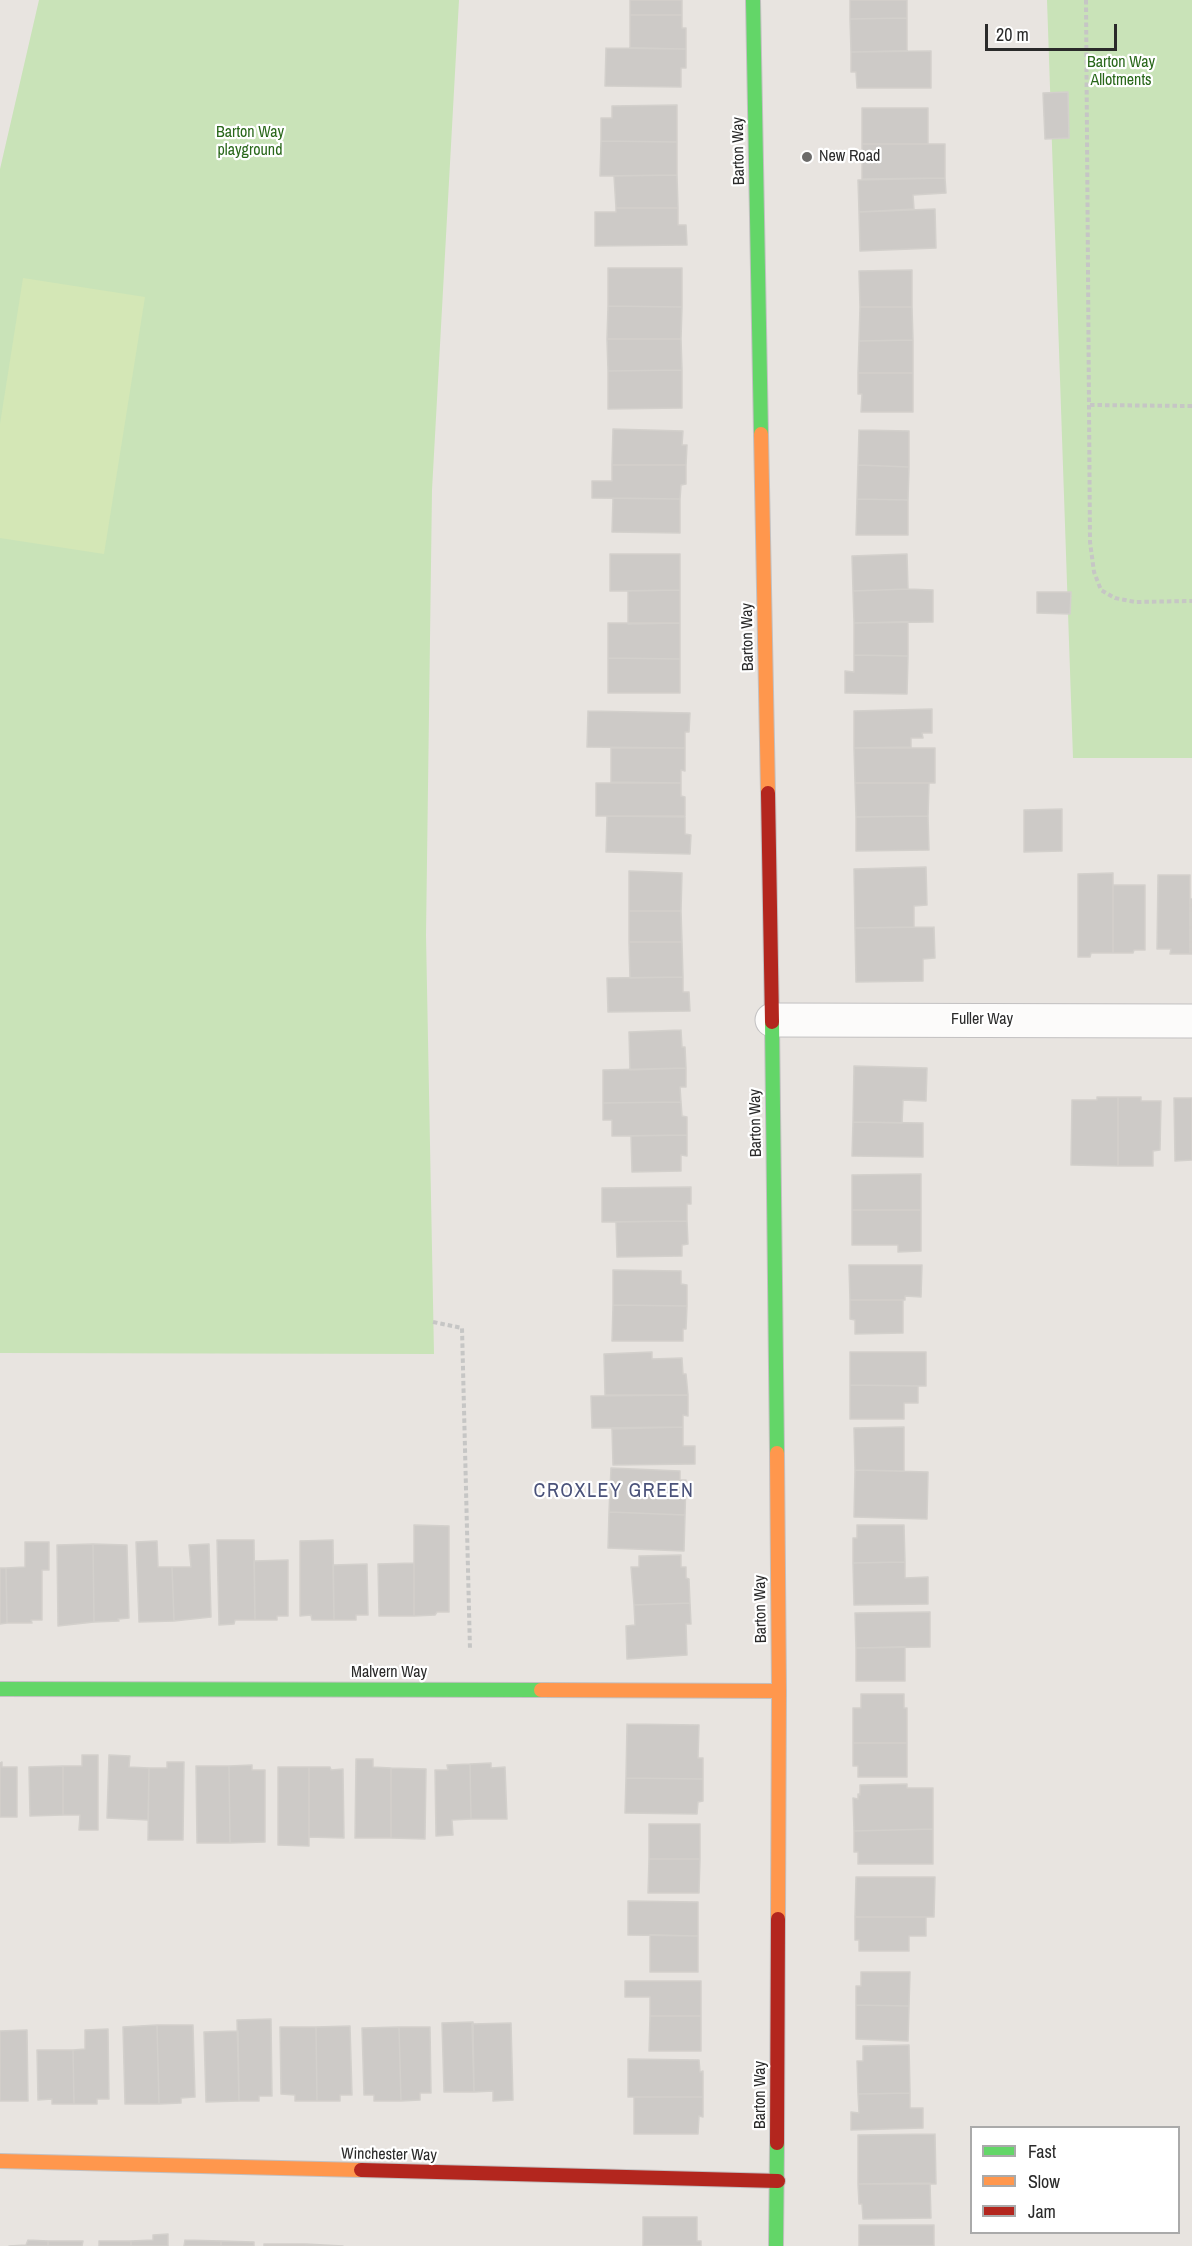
<!DOCTYPE html>
<style>
body{margin:0}
#map{position:relative;width:1192px;height:2246px;overflow:hidden;background:#e8e4e0;font-family:"Archivo Narrow",sans-serif}
canvas{display:block}
.legend{position:absolute;left:970px;top:2126px;width:210px;height:108px;box-sizing:border-box;background:#fff;border:2px solid #aaa;margin:0;padding:8px 10px;list-style:none;font-size:18px;color:#2a2a2a}
.legend li{display:flex;align-items:center;gap:12px;height:30px}
.legend b{width:30px;border:2px solid #aaa}
.scale{position:absolute;left:985px;top:24px;width:132px;height:27px;box-sizing:border-box;border:3px solid #2a2a2a;border-top:0;padding-left:8px;font-size:18px;line-height:21px;white-space:nowrap;color:#2a2a2a;-webkit-text-stroke:4px #fff;paint-order:stroke}
</style>
<div id="map">
<canvas width="1192" height="2246"></canvas>
<ul class="legend">
<li><b style="height:8px;background:#63d668"></b>Fast</li>
<li><b style="height:8px;background:#ff974d"></b>Slow</li>
<li><b style="height:8px;background:#b3261e"></b>Jam</li>
</ul>
<div class="scale">20 m</div>
</div>
<script>
const ctx = document.querySelector('canvas').getContext('2d');
ctx.lineJoin = 'round';
function fillPath(path, color) {
  ctx.fillStyle = color;
  ctx.fill(path, 'evenodd');
}
function poly(rows) {
  const path = new Path2D();
  for (const r of rows) {
    path.moveTo(r[0], r[1]);
    for (let i = 2; i < r.length; i += 2) path.lineTo(r[i], r[i + 1]);
  }
  return path;
}
function strokePath(path, color, width, dash) {
  ctx.strokeStyle = color;
  ctx.lineWidth = width;
  ctx.lineCap = dash ? 'butt' : 'round';
  ctx.setLineDash(dash || []);
  ctx.stroke(path);
}
function write(font, color, halo, rows, align = 'center') {
  ctx.font = font + ' "Archivo Narrow",sans-serif';
  ctx.lineWidth = 4.5;
  ctx.setLineDash([]);
  ctx.textBaseline = 'middle';
  ctx.strokeStyle = halo;
  ctx.fillStyle = color;
  for (const [text, x, y, turn = 0] of rows) {
    ctx.save();
    ctx.translate(x, y);
    ctx.rotate((+turn || 0) * Math.PI / 180);
    ctx.textAlign = isNaN(turn) ? turn : align;
    if (halo) ctx.strokeText(text, 0, 0);
    ctx.fillText(text, 0, 0);
    ctx.restore();
  }
}
const green = poly([
 [39,0,459,0,432,490,426,935,434,1354,0,1353,0,169],
 [1047,0,1192,0,1192,758,1073,758]
]);
const pitch = poly([
 [23,278,145,297,104,554,0,538,0,424]
]);
const building = poly([
 [630,0,682,0,682,15,630,15,630,0],
 [850,0,907,0,907,18,850,19,850,0],
 [630,15,682,15,682,28,686,28,686,49,630,48,630,15],
 [907,18,907,51,851,52,850,19,907,18],
 [606,48,686,49,686,68,681,68,681,87,605,86,606,48],
 [931,51,931,88,857,88,856,72,851,72,851,52,931,51],
 [1068,92,1069,138,1045,139,1043,93,1068,92],
 [677,105,677,142,601,141,601,118,612,118,612,106,677,105],
 [862,108,928,108,928,144,862,144,862,108],
 [601,141,677,142,677,175,600,176,601,141],
 [862,144,945,144,945,178,862,179,862,144],
 [677,175,678,208,616,208,614,176,677,175],
 [945,178,946,193,913,195,914,209,859,212,858,180,945,178],
 [616,208,678,208,678,225,686,225,687,245,595,246,595,212,616,212,616,208],
 [935,209,936,248,860,251,859,212,935,209],
 [608,268,682,268,682,307,608,306,608,268],
 [912,270,912,307,860,307,859,271,912,270],
 [608,306,682,307,681,339,607,339,608,306],
 [860,307,912,307,913,340,859,341,860,307],
 [607,339,681,339,682,370,608,371,607,339],
 [913,340,913,373,858,373,859,341,913,340],
 [682,370,682,408,608,409,608,371,682,370],
 [858,373,913,373,913,412,861,412,862,394,858,394,858,373],
 [613,429,683,431,682,445,687,445,686,465,612,465,613,429],
 [859,430,909,431,909,467,858,465,859,430],
 [612,465,686,465,686,484,681,485,680,499,592,498,592,481,612,481,612,465],
 [858,465,909,467,908,500,857,499,858,465],
 [613,498,680,499,680,533,612,532,613,498],
 [857,499,908,500,908,535,856,535,857,499],
 [610,554,680,554,680,590,610,591,610,554],
 [907,554,908,589,853,591,852,556,907,554],
 [908,589,933,590,933,622,854,623,853,591,908,589],
 [680,590,680,623,628,624,628,591,680,590],
 [1037,592,1071,592,1070,614,1037,613,1037,592],
 [908,622,908,656,854,655,854,623,908,622],
 [608,623,680,623,680,659,608,658,608,623],
 [854,655,908,656,907,694,845,693,845,671,854,672,854,655],
 [608,658,680,659,680,693,608,693,608,658],
 [932,709,932,733,922,733,923,738,911,738,911,747,854,748,854,711,932,709],
 [588,711,690,713,689,732,685,732,685,748,587,747,588,711],
 [611,748,685,748,685,771,681,770,681,783,611,782,611,748],
 [854,748,935,748,935,783,855,783,854,748],
 [596,783,681,783,681,796,685,797,685,816,596,816,596,783],
 [855,783,929,783,928,816,856,817,855,783],
 [1062,809,1062,851,1024,852,1024,810,1062,809],
 [607,816,685,817,685,834,691,835,690,854,606,852,607,816],
 [928,816,929,850,856,851,856,817,928,816],
 [926,867,927,905,914,906,914,927,855,928,854,869,926,867],
 [629,871,682,873,681,911,629,911,629,871],
 [1113,873,1113,953,1091,953,1090,957,1078,957,1078,874,1113,873],
 [1158,875,1190,875,1190,954,1170,954,1171,949,1157,949,1158,875],
 [1113,885,1145,885,1145,950,1134,950,1133,953,1113,953,1113,885],
 [1190,899,1192,899,1192,954,1190,954,1190,899],
 [629,911,681,911,682,942,629,942,629,911],
 [934,927,935,958,923,959,923,981,856,982,855,928,934,927],
 [629,942,682,942,683,977,630,978,629,942],
 [683,977,683,992,689,992,690,1011,608,1012,607,978,683,977],
 [681,1030,682,1047,685,1047,686,1068,630,1070,629,1032,681,1030],
 [854,1066,927,1068,926,1101,903,1100,902,1123,853,1122,854,1066],
 [686,1068,686,1087,680,1087,681,1102,603,1103,603,1070,686,1068],
 [1097,1097,1118,1097,1118,1166,1071,1165,1072,1100,1097,1100,1097,1097],
 [1118,1097,1141,1097,1141,1101,1161,1101,1160,1150,1153,1151,1153,1166,1118,1166,1118,1097],
 [1174,1098,1192,1098,1192,1160,1175,1161,1174,1098],
 [681,1102,682,1116,687,1117,687,1135,612,1136,612,1120,603,1120,603,1103,681,1102],
 [853,1122,923,1123,923,1157,852,1156,853,1122],
 [687,1135,687,1156,681,1155,681,1171,632,1172,631,1136,687,1135],
 [921,1174,921,1210,852,1210,852,1175,921,1174],
 [691,1187,691,1204,687,1204,687,1221,602,1222,602,1188,691,1187],
 [852,1210,921,1210,921,1251,898,1252,898,1245,852,1245,852,1210],
 [687,1221,688,1244,682,1245,682,1256,617,1257,616,1222,687,1221],
 [849,1265,922,1265,921,1297,905,1296,905,1300,850,1300,849,1265],
 [613,1270,681,1271,681,1284,687,1285,687,1306,613,1305,613,1270],
 [850,1300,903,1300,903,1333,855,1334,855,1320,850,1319,850,1300],
 [613,1305,687,1306,686,1329,683,1329,683,1341,612,1341,613,1305],
 [652,1352,652,1359,682,1358,683,1374,686,1374,688,1395,605,1395,604,1354,652,1352],
 [850,1352,926,1352,926,1386,850,1385,850,1352],
 [850,1385,918,1386,918,1403,904,1403,904,1419,850,1419,850,1385],
 [688,1395,688,1416,683,1415,683,1427,592,1428,591,1396,688,1395],
 [683,1427,683,1446,695,1446,695,1464,613,1465,612,1429,683,1427],
 [904,1427,904,1471,855,1470,854,1428,904,1427],
 [611,1468,680,1471,680,1480,686,1480,685,1515,609,1512,611,1468],
 [855,1470,928,1472,927,1519,854,1517,855,1470],
 [609,1512,685,1515,684,1551,608,1548,609,1512],
 [414,1525,449,1526,449,1612,437,1612,435,1615,414,1616,414,1525],
 [857,1525,904,1525,905,1562,853,1563,853,1538,857,1538,857,1525],
 [217,1540,254,1540,255,1620,235,1620,234,1624,219,1625,217,1540],
 [333,1540,334,1620,312,1620,311,1615,300,1616,300,1541,333,1540],
 [157,1541,158,1567,172,1567,174,1621,139,1622,136,1542,157,1541],
 [25,1542,49,1542,49,1570,42,1570,42,1620,31,1620,32,1623,7,1623,6,1568,25,1567,25,1542],
 [93,1544,94,1622,58,1626,57,1545,93,1544],
 [93,1544,127,1545,129,1618,118,1619,119,1621,94,1622,93,1544],
 [209,1544,211,1617,174,1621,172,1567,191,1567,189,1545,209,1544],
 [681,1555,681,1567,686,1567,686,1578,689,1579,690,1603,634,1605,631,1567,639,1567,639,1556,681,1555],
 [288,1560,288,1616,277,1616,277,1620,255,1620,254,1561,288,1560],
 [905,1562,905,1578,928,1577,928,1604,854,1605,853,1563,905,1562],
 [414,1563,414,1616,379,1616,378,1564,414,1563],
 [367,1564,368,1615,356,1615,356,1620,334,1620,333,1565,367,1564],
 [0,1568,6,1568,7,1623,0,1624,0,1568],
 [690,1603,691,1624,686,1624,687,1655,627,1659,626,1626,635,1625,634,1605,690,1603],
 [930,1612,930,1647,856,1648,855,1613,930,1612],
 [905,1647,905,1681,856,1681,856,1648,905,1647],
 [861,1694,904,1694,904,1708,907,1708,907,1743,853,1743,853,1708,861,1708,861,1694],
 [627,1724,699,1725,698,1758,703,1758,703,1779,626,1778,627,1724],
 [853,1743,907,1743,907,1777,858,1777,858,1766,853,1766,853,1743],
 [82,1755,98,1755,98,1830,79,1830,80,1815,63,1815,63,1766,82,1766,82,1755],
 [109,1755,130,1756,129,1767,149,1768,148,1820,107,1818,109,1755],
 [356,1759,373,1759,373,1767,391,1768,391,1838,355,1838,356,1759],
 [2,1762,2,1767,17,1767,17,1817,0,1817,0,1763,2,1762],
 [167,1762,184,1762,183,1840,148,1840,149,1768,167,1768,167,1762],
 [491,1763,491,1768,505,1767,507,1819,471,1819,470,1764,491,1763],
 [470,1764,471,1819,452,1820,453,1835,436,1836,435,1770,448,1770,447,1765,470,1764],
 [252,1765,252,1770,265,1770,265,1842,230,1843,229,1766,252,1765],
 [63,1766,63,1815,30,1816,29,1767,63,1766],
 [196,1766,229,1766,230,1843,197,1843,196,1766],
 [278,1767,309,1767,309,1846,278,1845,278,1767],
 [309,1767,330,1767,331,1770,343,1769,344,1838,309,1837,309,1767],
 [391,1768,426,1769,425,1839,391,1838,391,1768],
 [626,1778,703,1779,703,1801,698,1802,697,1814,625,1813,626,1778],
 [907,1784,907,1788,933,1788,933,1829,854,1831,853,1798,858,1799,858,1794,860,1795,860,1785,907,1784],
 [649,1824,700,1824,700,1859,649,1859,649,1824],
 [933,1829,933,1864,858,1864,858,1852,854,1852,854,1831,933,1829],
 [649,1859,700,1859,699,1893,648,1893,649,1859],
 [856,1877,935,1877,934,1917,855,1917,856,1877],
 [628,1901,698,1902,698,1936,628,1935,628,1901],
 [855,1917,926,1917,926,1936,909,1936,909,1951,859,1951,859,1940,855,1940,855,1917],
 [650,1935,698,1936,698,1972,650,1972,650,1935],
 [861,1972,910,1972,909,2006,856,2005,856,1986,861,1986,861,1972],
 [625,1981,701,1981,701,2016,650,2016,650,1997,625,1997,625,1981],
 [856,2005,909,2006,908,2041,856,2039,856,2005],
 [650,2016,701,2016,701,2051,649,2051,650,2016],
 [271,2019,272,2096,259,2096,259,2101,239,2101,237,2020,271,2019],
 [473,2022,474,2092,444,2092,442,2023,473,2022],
 [511,2023,513,2100,493,2101,493,2091,474,2092,472,2024,511,2023],
 [157,2025,159,2104,125,2104,123,2027,157,2025],
 [157,2025,193,2025,195,2097,181,2098,181,2103,159,2104,157,2025],
 [350,2026,352,2095,340,2095,340,2101,317,2101,316,2027,350,2026],
 [280,2027,316,2027,317,2101,295,2101,295,2095,281,2094,280,2027],
 [399,2027,401,2101,374,2101,374,2095,364,2095,362,2028,399,2027],
 [399,2027,430,2027,431,2093,420,2093,420,2100,401,2101,399,2027],
 [108,2029,109,2099,97,2099,97,2104,74,2104,73,2050,85,2049,85,2030,108,2029],
 [27,2030,28,2101,0,2101,0,2031,27,2030],
 [238,2031,239,2101,206,2102,204,2032,238,2031],
 [909,2045,910,2093,858,2094,857,2061,863,2061,863,2046,909,2045],
 [37,2050,73,2050,74,2104,52,2104,52,2099,38,2100,37,2050],
 [628,2059,699,2060,700,2072,703,2071,703,2097,628,2097,628,2059],
 [910,2093,910,2108,923,2108,923,2128,851,2130,851,2112,859,2113,858,2094,910,2093],
 [634,2097,703,2097,703,2117,699,2116,698,2134,634,2134,634,2097],
 [935,2134,936,2184,858,2184,858,2135,935,2134],
 [930,2183,931,2218,863,2219,862,2204,859,2204,858,2184,930,2183],
 [643,2217,697,2217,697,2241,701,2241,701,2246,643,2246,643,2217],
 [859,2225,934,2225,934,2246,859,2246,859,2225],
 [168,2234,168,2246,131,2246,131,2241,153,2240,153,2235,168,2234],
 [28,2240,48,2241,48,2246,9,2246,26,2245,28,2240],
 [185,2240,221,2241,221,2246,184,2246,185,2240],
 [48,2241,83,2241,82,2246,48,2246,48,2241],
 [99,2241,131,2241,131,2246,99,2246,99,2241],
 [221,2241,254,2242,254,2246,221,2246,221,2241],
 [264,2244,306,2244,306,2246,264,2246,264,2244],
 [306,2244,343,2246,306,2246,306,2244]
]);
const path = poly([
 [1086,0,1090,542,1094,572,1101,590,1115,598,1135,602,1192,601],
 [1090,405,1192,406],
 [433,1322,462,1328,470,1650]
]);
const street = poly([
 [772,1020,1192,1021]
]);
const fast = poly([
 [753,0,761,434],
 [772,1022,777,1453],
 [0,1689,541,1690],
 [776,2246,777,2143]
]);
const slow = poly([
 [761,434,768,793],
 [777,1453,779,1691,778,1919],
 [541,1690,779,1691],
 [0,2161,361,2170]
]);
const jam = poly([
 [768,793,772,1022],
 [777,2143,778,1919],
 [361,2170,778,2181]
]);
const markers = [
 [807,157,6,"#6c6b6a"]
];
const parkNames = [
 ["Barton Way",1121,63],
 ["Allotments",1121,81],
 ["Barton Way",250,133],
 ["playground",250,151]
];
const streetNames = [
 ["Barton Way",739,151,-91],
 ["Barton Way",748,637,-91],
 ["Fuller Way",982,1020],
 ["Barton Way",756,1123,-91],
 ["Barton Way",761,1609,-91],
 ["Malvern Way",389,1673],
 ["Barton Way",761,2095,-90],
 ["Winchester Way",389,2155,1]
];
const poiNames = [
 ["New Road",819,157]
];
const quarterNames = [
 ["CROXLEY GREEN",614,1492]
];
fillPath(green, '#c9e3b8');
fillPath(pitch, '#d4e7b6');
fillPath(building, '#cdcac7');
strokePath(building, '#d3d0cc', 1.5);
strokePath(street, '#c2c0c1', 35);
strokePath(fast, '#c2c0c1', 16);
strokePath(slow, '#c2c0c1', 16);
strokePath(jam, '#c2c0c1', 16);
strokePath(path, '#c6c6c5', 4, [4.5, 3]);
strokePath(street, '#fcfbfa', 33);
strokePath(fast, '#63d668', 14);
strokePath(slow, '#ff974d', 14);
strokePath(jam, '#b3261e', 14);
for (const [x, y, r, color] of markers) {
  const dot = new Path2D();
  dot.arc(x, y, r, 0, 2 * Math.PI);
  ctx.fillStyle = color;
  ctx.fill(dot);
  strokePath(dot, '#fff', 2);
}
write('16px', '#29671a', '#fff', parkNames);
write('16px', '#2a2a2a', '#fff', streetNames);
write('16px', '#2a2a2a', '#fff', poiNames, 'left');
ctx.letterSpacing = '1.5px';
write('20px', '#4a527a', '#fff', quarterNames);
ctx.letterSpacing = '0px';
</script>
